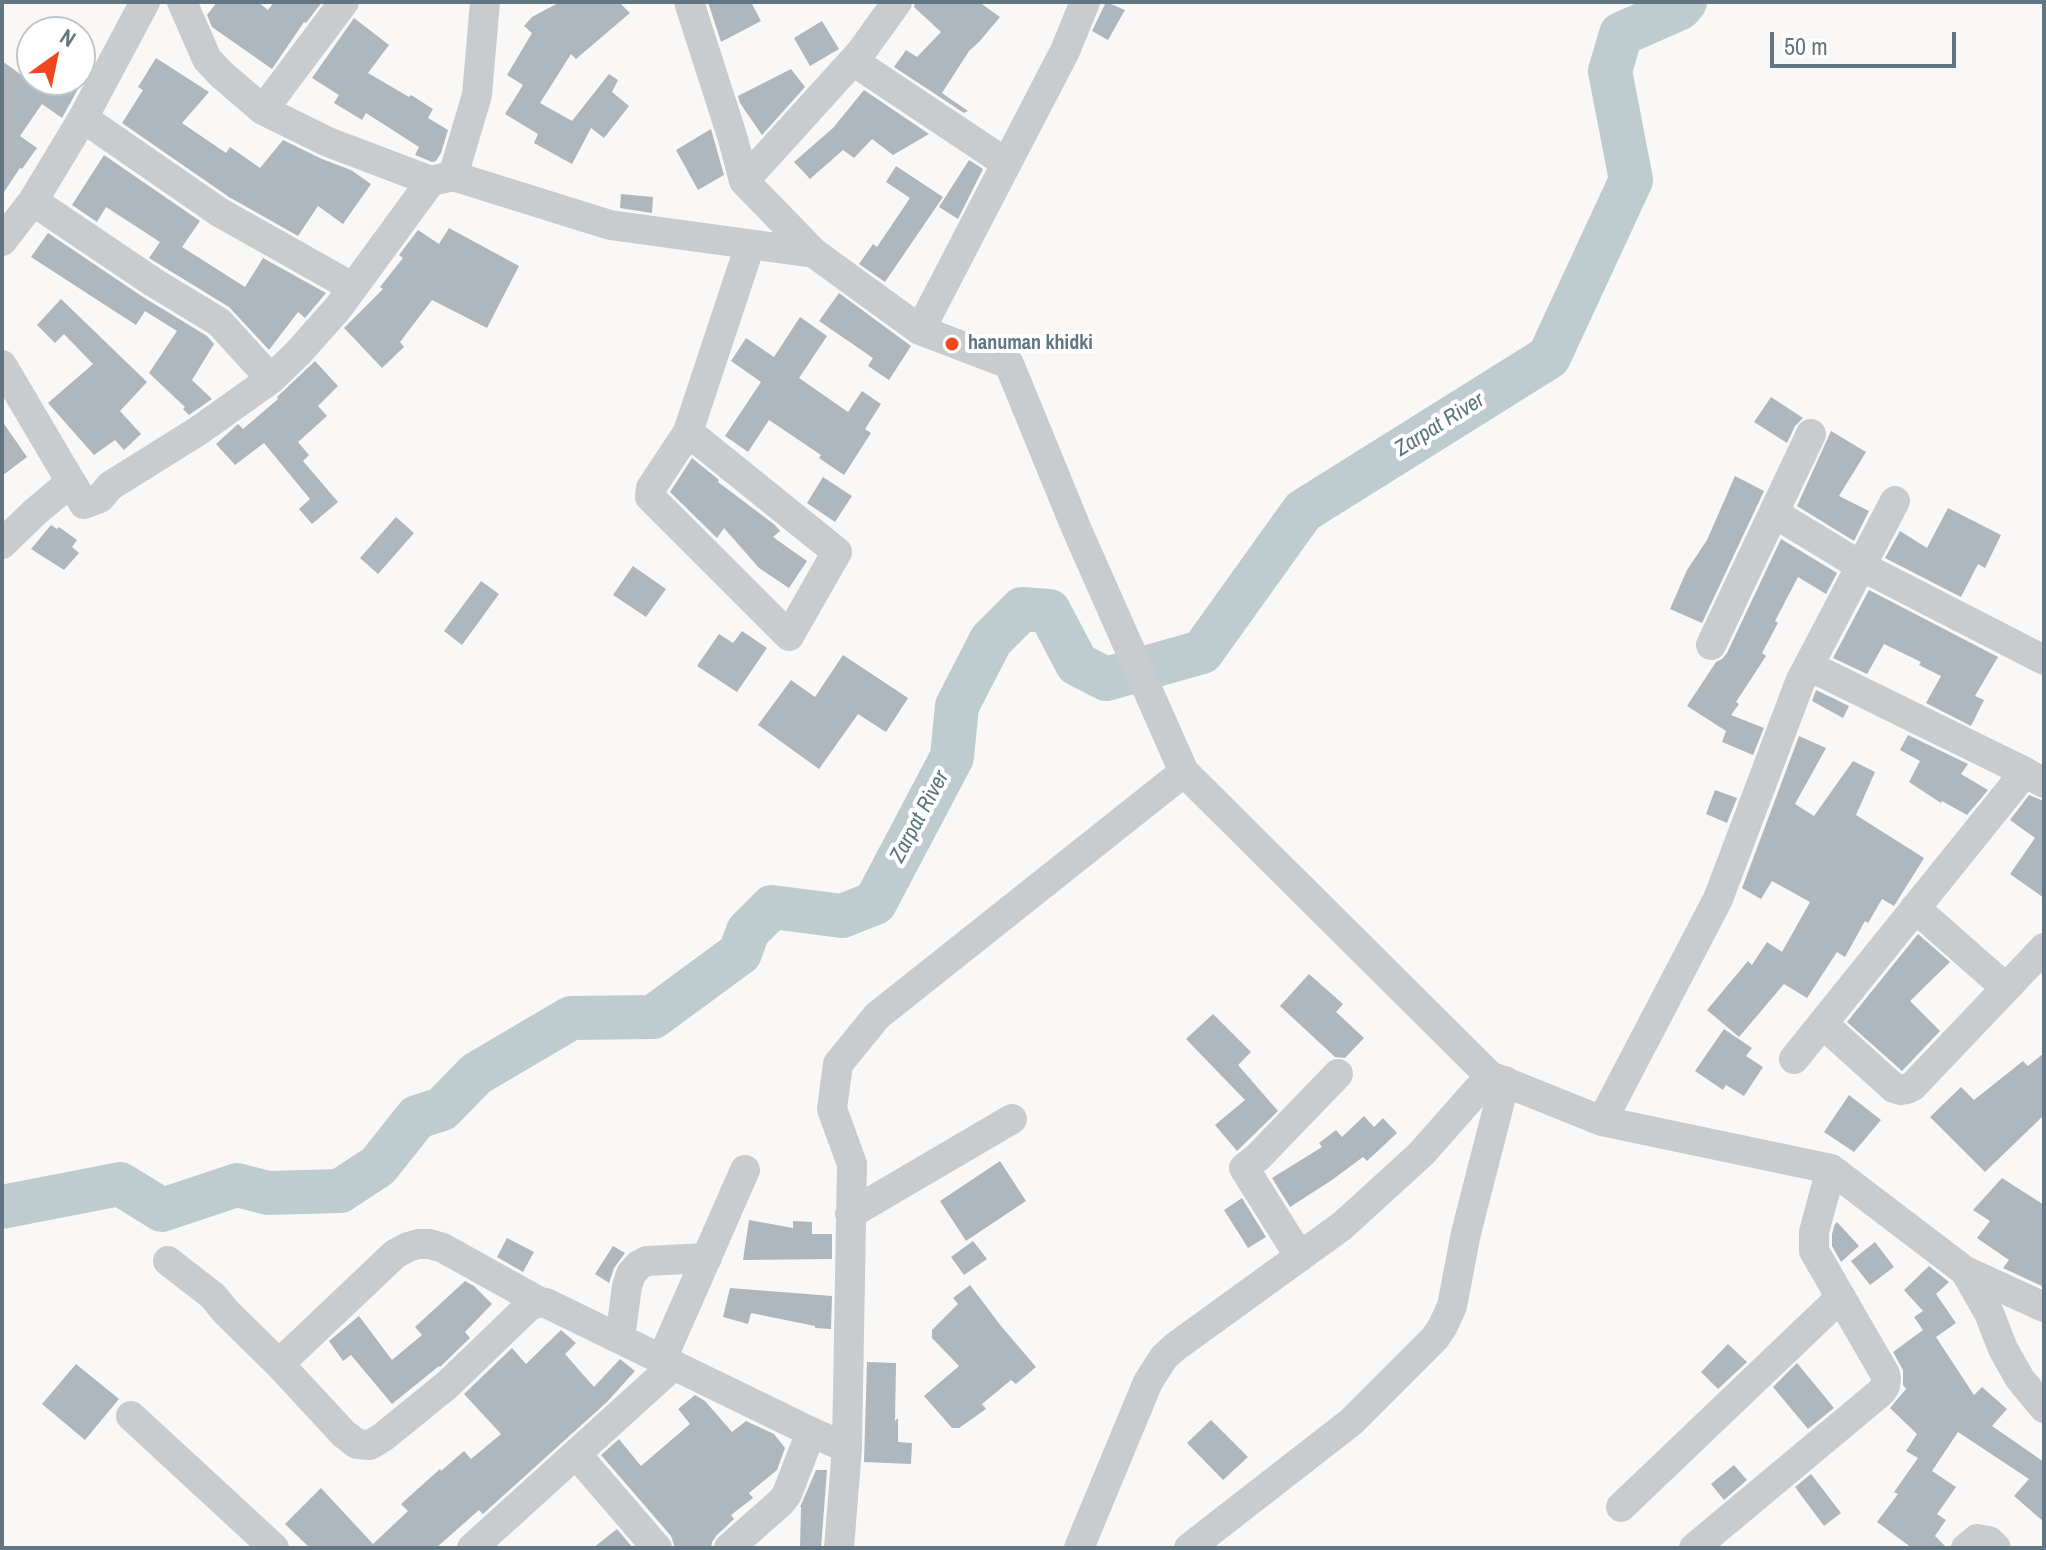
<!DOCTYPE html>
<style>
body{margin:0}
#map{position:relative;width:2046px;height:1550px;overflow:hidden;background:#f9f8f6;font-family:"Archivo Narrow",sans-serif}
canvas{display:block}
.frame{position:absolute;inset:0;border:4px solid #617583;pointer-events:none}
.north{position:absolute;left:16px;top:16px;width:80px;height:80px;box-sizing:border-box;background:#fff;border:2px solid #c0c8cd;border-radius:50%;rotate:33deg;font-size:22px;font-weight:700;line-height:32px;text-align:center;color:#617583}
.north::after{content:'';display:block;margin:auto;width:28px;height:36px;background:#f0471f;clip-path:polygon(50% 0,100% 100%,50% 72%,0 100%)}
.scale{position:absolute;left:1770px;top:32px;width:186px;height:36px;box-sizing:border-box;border:4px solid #617583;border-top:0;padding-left:10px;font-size:24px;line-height:28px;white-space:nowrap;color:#617583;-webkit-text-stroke:6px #fff;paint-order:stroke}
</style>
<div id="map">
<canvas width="2046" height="1550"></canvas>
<div class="frame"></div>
<div class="north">N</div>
<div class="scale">50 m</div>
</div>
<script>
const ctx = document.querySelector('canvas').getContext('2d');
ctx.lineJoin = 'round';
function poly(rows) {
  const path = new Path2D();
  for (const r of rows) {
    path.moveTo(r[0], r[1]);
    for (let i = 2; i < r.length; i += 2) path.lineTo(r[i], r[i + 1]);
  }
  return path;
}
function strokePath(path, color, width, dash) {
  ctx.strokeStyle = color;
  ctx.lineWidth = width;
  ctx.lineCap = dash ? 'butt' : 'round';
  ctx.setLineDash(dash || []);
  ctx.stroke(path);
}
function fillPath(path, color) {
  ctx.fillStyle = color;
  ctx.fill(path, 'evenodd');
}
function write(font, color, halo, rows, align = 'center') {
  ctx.font = font + ' "Archivo Narrow",sans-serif';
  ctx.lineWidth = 8;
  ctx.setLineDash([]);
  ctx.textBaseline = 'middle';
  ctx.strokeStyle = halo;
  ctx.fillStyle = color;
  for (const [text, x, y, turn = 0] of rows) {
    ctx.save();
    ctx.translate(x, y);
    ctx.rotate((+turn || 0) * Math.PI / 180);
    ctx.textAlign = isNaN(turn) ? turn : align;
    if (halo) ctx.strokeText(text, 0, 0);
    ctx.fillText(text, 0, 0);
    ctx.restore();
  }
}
const river = poly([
 [2,1207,120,1184,162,1210,237,1185,268,1193,340,1191,378,1166,417,1117,442,1109,476,1074,571,1018,653,1017,740,953,748,931,772,907,842,916,875,903,952,757,957,706,991,640,1022,609,1049,611,1077,664,1106,679,1202,652,1303,511,1549,357,1631,180,1610,71,1621,34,1680,8,1685,2]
]);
const building = poly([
 [217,2,258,2,268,10,274,2,322,2,306,23,304,22,272,69,212,27,207,15],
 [560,2,619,2,630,13,576,59,571,54,540,103,572,121,609,74,618,80,612,92,629,106,604,138,591,128,572,164,534,143,538,134,505,114,523,85,507,75,532,33,524,26,532,17],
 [708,2,751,2,761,21,721,42],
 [915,2,979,2,1000,17,979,42,969,51,942,93,968,111,964,113,894,67,906,50,917,57,941,32,914,7],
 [1106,2,1125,10,1108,40,1092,31],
 [354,18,389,45,368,73,409,97,411,95,433,109,428,118,448,130,441,153,436,161,432,162,415,155,419,147,366,113,362,120,334,103,339,95,312,78],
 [822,21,839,49,810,66,794,38],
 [156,58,209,92,182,123,226,153,230,147,260,168,283,140,322,159,351,170,371,184,343,224,318,206,298,236,229,197,122,123,143,90,138,87],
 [2,61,44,91,51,80,83,80,62,118,42,104,20,136,37,148,22,169,20,168,2,195],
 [791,69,805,87,762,135,740,103,738,96],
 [864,90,929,134,893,155,872,139,854,158,843,150,810,179,794,162,833,128],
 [711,129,724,175,698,190,676,150],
 [104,155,200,221,182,247,245,287,263,258,326,293,305,318,298,312,269,350,229,307,149,258,160,242,106,207,97,222,72,205],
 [969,160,983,169,958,219,939,207],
 [896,166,943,197,885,282,859,264,873,244,877,247,910,198,886,182],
 [621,194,653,197,652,213,620,208],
 [449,228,519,266,487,328,432,300,400,342,404,347,382,368,344,328,383,289,380,287,403,258,399,255,418,230,439,244],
 [48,233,143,297,207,336,214,344,192,380,212,399,189,415,183,409,185,407,149,373,177,331,145,311,136,325,31,257],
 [839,293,911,346,889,380,868,366,873,358,819,321],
 [61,299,147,382,120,411,141,434,124,450,115,440,94,455,48,403,93,364,64,334,55,343,37,325],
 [800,317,827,336,799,378,848,412,862,391,881,404,865,429,871,433,844,475,819,458,821,455,769,420,748,452,725,436,761,382,731,361,746,338,774,357],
 [315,361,338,386,318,406,327,416,298,442,309,455,303,461,338,502,312,524,299,509,310,499,264,443,235,465,216,444,238,424,243,429,278,399,277,397],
 [1771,397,1803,418,1795,426,1787,443,1754,422],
 [2,421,27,457,2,476],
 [1831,431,1866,452,1839,496,1869,511,1854,541,1797,506],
 [692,458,719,480,718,482,775,525,780,531,773,537,807,561,789,588,759,568,724,528,717,538,670,492],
 [1735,476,1764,491,1702,623,1670,609,1687,570,1707,540],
 [823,477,852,496,835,522,807,503],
 [1948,508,2001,535,1985,568,1978,564,1961,597,1885,558,1900,531,1927,548],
 [396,517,414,533,378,574,360,558],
 [51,525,57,529,59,527,77,540,72,547,79,553,64,570,31,549],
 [1781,539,1837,573,1826,594,1798,577,1775,621,1778,623,1762,653,1766,656,1736,702,1739,704,1731,715,1764,728,1753,755,1722,742,1726,731,1687,706,1716,662,1722,659,1727,653],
 [633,566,666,589,646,617,613,595],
 [481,581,499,594,462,645,444,631],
 [1869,590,1998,657,1975,696,1984,700,1971,726,1926,703,1941,676,1919,665,1921,662,1884,644,1867,674,1833,658],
 [742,631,767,648,737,692,697,666,719,634,733,643],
 [843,655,908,698,886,732,858,714,819,769,758,725,791,680,815,697],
 [1816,690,1849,706,1843,718,1812,701],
 [1908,735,1968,764,1961,774,1988,790,1967,815,1942,801,1941,803,1909,782,1920,761,1900,750],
 [1799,736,1826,748,1795,804,1814,816,1853,761,1875,772,1856,815,1924,858,1894,906,1882,899,1868,923,1865,921,1845,957,1837,952,1807,998,1784,984,1739,1037,1707,1010,1748,961,1752,965,1767,942,1782,952,1810,902,1772,881,1761,899,1742,888],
 [1715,790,1737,798,1727,823,1706,814],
 [2029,795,2044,801,2044,898,2010,874,2035,838,2010,820],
 [1918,934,1950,962,1910,1001,1940,1031,1902,1071,1847,1022],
 [1309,974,1343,1004,1336,1012,1364,1038,1345,1058,1335,1057,1280,1006],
 [1213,1014,1251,1052,1238,1065,1278,1111,1237,1151,1215,1125,1245,1100,1186,1039],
 [1724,1029,1752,1048,1746,1056,1763,1067,1744,1096,1726,1085,1723,1090,1695,1071],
 [2044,1053,2044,1115,1985,1172,1930,1117,1961,1087,1974,1100,2023,1061,2028,1066],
 [1849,1095,1881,1120,1854,1152,1824,1132],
 [1364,1116,1374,1127,1383,1118,1397,1133,1367,1161,1363,1157,1332,1180,1290,1207,1272,1178,1322,1147,1319,1143,1336,1130,1342,1137],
 [1000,1161,1026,1201,966,1241,940,1201],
 [2002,1178,2044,1205,2044,1287,2003,1268,2009,1260,1977,1238,1990,1221,1973,1210],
 [1242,1198,1266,1237,1248,1248,1224,1210],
 [749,1220,793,1228,793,1221,812,1222,812,1234,832,1234,832,1259,743,1260],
 [1837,1222,1859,1246,1841,1262,1832,1246,1832,1234,1835,1224],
 [507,1238,534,1252,523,1272,497,1257],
 [973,1241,987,1259,964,1275,951,1257],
 [1875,1242,1894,1267,1870,1285,1851,1261],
 [613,1246,625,1253,614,1268,609,1283,595,1274],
 [1929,1266,1949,1282,1936,1294,1956,1323,1936,1337,1974,1395,1982,1387,2007,1409,1992,1426,2044,1462,2044,1522,2014,1496,2029,1479,1958,1432,1932,1471,1956,1487,1937,1514,1946,1520,1935,1536,1947,1548,1912,1548,1877,1522,1898,1494,1894,1492,1918,1458,1906,1451,1917,1434,1890,1408,1906,1389,1903,1385,1903,1370,1893,1352,1923,1330,1914,1317,1923,1311,1904,1290],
 [465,1281,474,1286,492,1304,465,1332,470,1338,440,1367,439,1366,392,1404,351,1355,343,1361,329,1341,359,1316,392,1360,422,1335,415,1327],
 [970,1285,1001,1326,1036,1367,1016,1384,1011,1380,982,1404,986,1409,959,1428,952,1428,924,1396,959,1366,932,1338,932,1330,958,1304,953,1298],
 [730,1288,832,1296,831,1329,815,1328,815,1326,751,1313,748,1324,723,1317],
 [561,1330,576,1343,565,1354,594,1387,620,1359,635,1371,607,1402,483,1514,479,1510,436,1548,310,1548,285,1524,321,1488,373,1544,408,1511,401,1504,440,1469,441,1471,464,1451,471,1459,501,1434,464,1394,512,1348,526,1364],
 [1728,1344,1747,1362,1718,1389,1701,1372],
 [867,1362,896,1363,895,1421,898,1418,898,1442,912,1443,911,1464,864,1462],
 [1797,1363,1834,1408,1808,1429,1773,1387],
 [76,1364,119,1399,85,1440,42,1404],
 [695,1395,705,1401,732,1432,746,1421,774,1434,785,1448,777,1470,749,1493,753,1498,731,1515,734,1519,717,1535,712,1542,711,1548,675,1548,671,1536,601,1455,619,1439,641,1466,690,1424,678,1409],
 [1211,1420,1248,1457,1223,1480,1187,1443],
 [1734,1465,1747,1480,1724,1500,1711,1484],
 [816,1470,827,1470,821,1548,800,1547,801,1507,800,1507],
 [1811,1474,1841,1513,1824,1526,1795,1487],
 [617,1529,633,1548,593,1548]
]);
const minor = poly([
 [182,2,207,59,221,74,263,110,328,142,431,181,453,176,610,225,814,253,920,330,1009,364,1077,530,1184,772,1490,1076,1602,1121,1831,1169,1965,1271,1989,1313,2003,1349,2020,1379,2044,1408],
 [689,2,733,139,744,181,814,253],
 [853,61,1006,163],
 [263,110,344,2],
 [83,118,219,212,352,287],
 [453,176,477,95,485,2],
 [744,181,861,52,897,2],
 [33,201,153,282,219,322,271,379],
 [2,241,33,201,83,118,145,2],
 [920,330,1065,51,1085,2],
 [2,365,71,482],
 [688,432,837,552,789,636,650,497,651,488,688,432,750,245],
 [1774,513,1861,566,2044,660],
 [2,544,35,512,71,482,84,504,100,498,110,486,198,431,271,379,298,353,338,308,431,181],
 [1711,645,1811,434],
 [1809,666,2025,772,2044,783],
 [1915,908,2006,988],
 [1823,1024,1894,1088,1901,1090,1907,1089,1913,1086,2044,948],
 [1794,1059,2025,772],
 [1602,1121,1718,899,1800,682,1895,501],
 [850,1214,1012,1119],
 [1300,1257,1244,1168,1258,1157,1338,1074],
 [168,1261,213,1296,226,1312,279,1364,344,1434,357,1444,370,1445,383,1437,447,1385,528,1307,540,1302,546,1303,811,1432,847,1448],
 [1965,1271,2044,1307],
 [620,1339,627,1286,631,1274,639,1265,647,1261,707,1258],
 [662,1359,745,1170],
 [279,1364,395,1254,408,1247,418,1244,430,1244,443,1248,540,1302],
 [131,1416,274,1548],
 [576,1454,657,1548],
 [1621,1507,1841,1297],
 [472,1548,674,1365],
 [729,1548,781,1502,787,1494,811,1432],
 [839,1548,847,1448,852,1164,832,1109,838,1064,877,1016,1184,772],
 [1079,1548,1148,1382,1164,1357,1175,1347,1342,1226,1421,1154,1490,1076],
 [1189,1548,1351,1422,1435,1338,1443,1326,1452,1306,1466,1233,1505,1081],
 [1694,1548,1881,1392,1885,1386,1886,1379,1885,1374,1814,1251,1814,1232,1831,1169],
 [1966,1548,1977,1539,1989,1541,1996,1548]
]);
const markers = [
 [952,344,8,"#f0471f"]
];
const poiNames = [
 ["hanuman khidki",968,344]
];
const waterNames = [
 ["Zarpat River",1440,425,-32],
 ["Zarpat River",920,817,-62]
];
strokePath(river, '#becbcf', 44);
fillPath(building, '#aeb7bd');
strokePath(minor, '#c8cccf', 30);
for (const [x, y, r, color] of markers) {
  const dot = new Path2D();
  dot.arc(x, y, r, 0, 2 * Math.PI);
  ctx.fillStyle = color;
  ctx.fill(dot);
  strokePath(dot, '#fff', 3);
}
write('bold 20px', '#617583', '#fff', poiNames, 'left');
write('italic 22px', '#5c767d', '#fff', waterNames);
</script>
